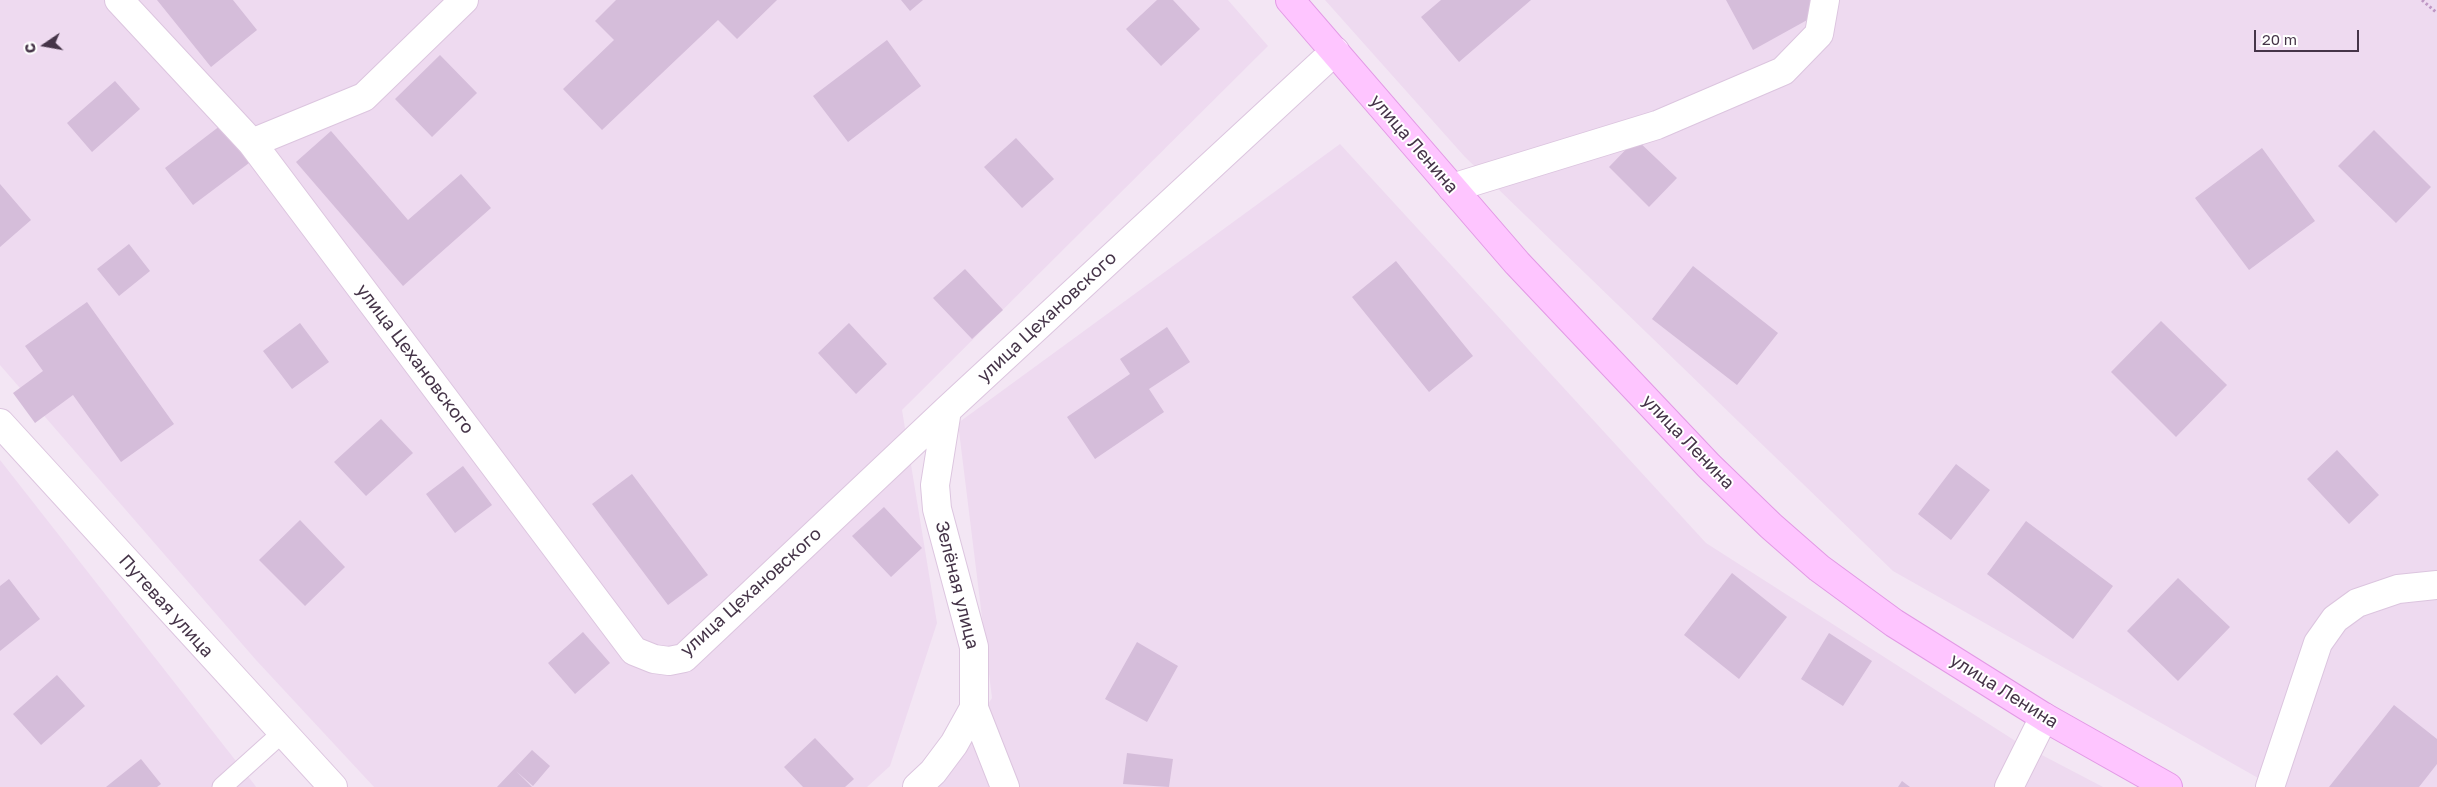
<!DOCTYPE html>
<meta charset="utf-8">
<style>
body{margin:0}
#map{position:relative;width:2437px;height:787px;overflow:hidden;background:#f3e6f4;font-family:"Golos Text",sans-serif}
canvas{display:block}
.north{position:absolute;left:20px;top:20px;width:50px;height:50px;-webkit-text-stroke:4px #fff;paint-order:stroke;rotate:258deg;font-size:14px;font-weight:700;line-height:20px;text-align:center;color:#453448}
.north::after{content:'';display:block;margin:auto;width:18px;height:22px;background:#453448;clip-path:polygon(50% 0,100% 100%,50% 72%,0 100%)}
.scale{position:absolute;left:2254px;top:30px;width:105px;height:22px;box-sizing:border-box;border:2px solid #453448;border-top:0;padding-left:6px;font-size:15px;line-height:18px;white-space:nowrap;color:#453448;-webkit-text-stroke:4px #fff;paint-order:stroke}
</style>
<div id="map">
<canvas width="2437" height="787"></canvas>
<div class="north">С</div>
<div class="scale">20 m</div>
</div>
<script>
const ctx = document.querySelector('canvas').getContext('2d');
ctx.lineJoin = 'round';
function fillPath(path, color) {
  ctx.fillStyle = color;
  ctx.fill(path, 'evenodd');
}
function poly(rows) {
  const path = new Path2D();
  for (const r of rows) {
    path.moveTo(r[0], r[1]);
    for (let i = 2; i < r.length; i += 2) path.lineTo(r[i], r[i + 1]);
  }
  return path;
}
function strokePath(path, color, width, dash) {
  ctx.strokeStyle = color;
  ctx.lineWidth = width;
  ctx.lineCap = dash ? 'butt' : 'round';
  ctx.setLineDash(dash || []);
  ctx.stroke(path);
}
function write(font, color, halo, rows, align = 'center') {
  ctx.font = font + ' "Golos Text",sans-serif';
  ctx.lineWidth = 4;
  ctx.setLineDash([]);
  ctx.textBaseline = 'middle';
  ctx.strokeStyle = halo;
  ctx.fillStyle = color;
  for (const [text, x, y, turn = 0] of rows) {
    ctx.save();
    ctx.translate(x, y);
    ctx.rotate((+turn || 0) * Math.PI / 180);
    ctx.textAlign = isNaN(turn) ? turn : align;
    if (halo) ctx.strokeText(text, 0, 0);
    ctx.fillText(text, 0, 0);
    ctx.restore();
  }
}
const residential = poly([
 [0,0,1228,0,1268,46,902,410,937,623,890,766,867,787,374,787,256,660,0,365],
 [1325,0,2437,0,2437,787,2274,787,1893,571,1465,157],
 [1340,144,1706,543,2017,742,2103,787,932,787,992,698,958,423],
 [0,460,254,784,256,787,0,787]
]);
const building = poly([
 [157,0,233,0,257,30,211,67],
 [616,0,777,0,737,39,718,20,602,130,563,89,614,40,595,21],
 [901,0,923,0,910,11],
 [1157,0,1173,0,1200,29,1161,66,1126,29],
 [1441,0,1531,0,1459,62,1421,17],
 [1726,0,1810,0,1818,14,1753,50],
 [887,40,921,86,848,142,813,96],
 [440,55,477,93,432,137,395,99],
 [115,81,140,109,92,152,67,123],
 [229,119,257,157,193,205,165,168],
 [2374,130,2431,187,2396,223,2338,166],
 [331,131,408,220,461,174,491,208,403,286,296,162],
 [1016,138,1054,179,1022,208,984,167],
 [1636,139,1677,178,1649,207,1609,167],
 [2262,148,2315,221,2249,270,2195,198],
 [0,184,31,220,0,247],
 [129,244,150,271,119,296,97,269],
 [1396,261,1473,356,1429,392,1352,297],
 [1693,266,1778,333,1737,385,1652,319],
 [965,269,1003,310,972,339,933,298],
 [87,302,174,424,121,462,73,395,35,423,13,393,43,371,25,346],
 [2161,321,2227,385,2176,437,2111,372],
 [300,323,329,362,292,389,263,351],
 [849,323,887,364,856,394,818,353],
 [1167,327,1190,362,1149,389,1164,412,1095,459,1067,417,1130,374,1120,359],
 [381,419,413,453,366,496,334,462],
 [2337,450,2379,495,2349,524,2307,479],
 [1956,464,1990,490,1951,540,1918,514],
 [463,466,492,505,455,533,426,494],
 [632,474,708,575,668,605,592,504],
 [884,507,922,548,891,577,852,536],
 [300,520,345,567,305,606,259,560],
 [2026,521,2113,586,2073,639,1987,574],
 [1732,573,1787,617,1739,679,1684,635],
 [2178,578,2230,627,2178,681,2127,631],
 [9,579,40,619,0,651,0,586],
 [583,632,610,663,575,694,548,663],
 [1829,633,1872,661,1843,706,1801,679],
 [1137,642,1178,666,1147,722,1105,699],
 [57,675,85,706,41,745,13,714],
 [2394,705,2437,739,2437,764,2419,787,2329,787],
 [815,738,854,779,845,787,803,787,784,767],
 [532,750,550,766,533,786,516,771,532,787,497,787],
 [1127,753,1173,759,1169,787,1123,784],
 [141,759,161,784,157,787,106,787],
 [1902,781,1910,787,1898,787]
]);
const path = poly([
 [2422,0,2437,13]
]);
const lane = poly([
 [222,787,282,733]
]);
const street = poly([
 [119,0,252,143,634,651,654,659,669,661,684,658,947,410,1335,51],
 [252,143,364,97,464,0],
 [1452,188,1657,125,1783,71,1819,34,1825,0],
 [947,410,935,485,937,509,974,647,974,708,1005,787],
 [0,423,333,787],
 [917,787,933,772,954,744,974,708],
 [2009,787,2044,717],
 [2270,787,2318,643,2335,619,2357,603,2398,589,2437,585]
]);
const secondary = poly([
 [1290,0,1517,263,1709,466,1771,526,1819,568,1894,623,2044,717,2168,787]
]);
const streetNames = [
 ["улица Ленина",1414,144,49],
 ["улица Цехановского",1047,317,-43],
 ["улица Цехановского",415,359,53],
 ["улица Ленина",1688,442,46],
 ["Зелёная улица",957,585,76],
 ["улица Цехановского",751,592,-42],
 ["Путевая улица",166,606,48],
 ["улица Ленина",2004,691,32]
];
fillPath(residential, '#eedaf0');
fillPath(building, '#d5bdda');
strokePath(lane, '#dcc5df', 21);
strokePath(street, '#dcc5df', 30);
strokePath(secondary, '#e299e5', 30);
strokePath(path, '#be97c4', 3, [2.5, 2.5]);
strokePath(lane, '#fff', 19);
strokePath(street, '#fff', 28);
strokePath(secondary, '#fec5ff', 28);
write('18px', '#453448', '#fff', streetNames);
</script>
